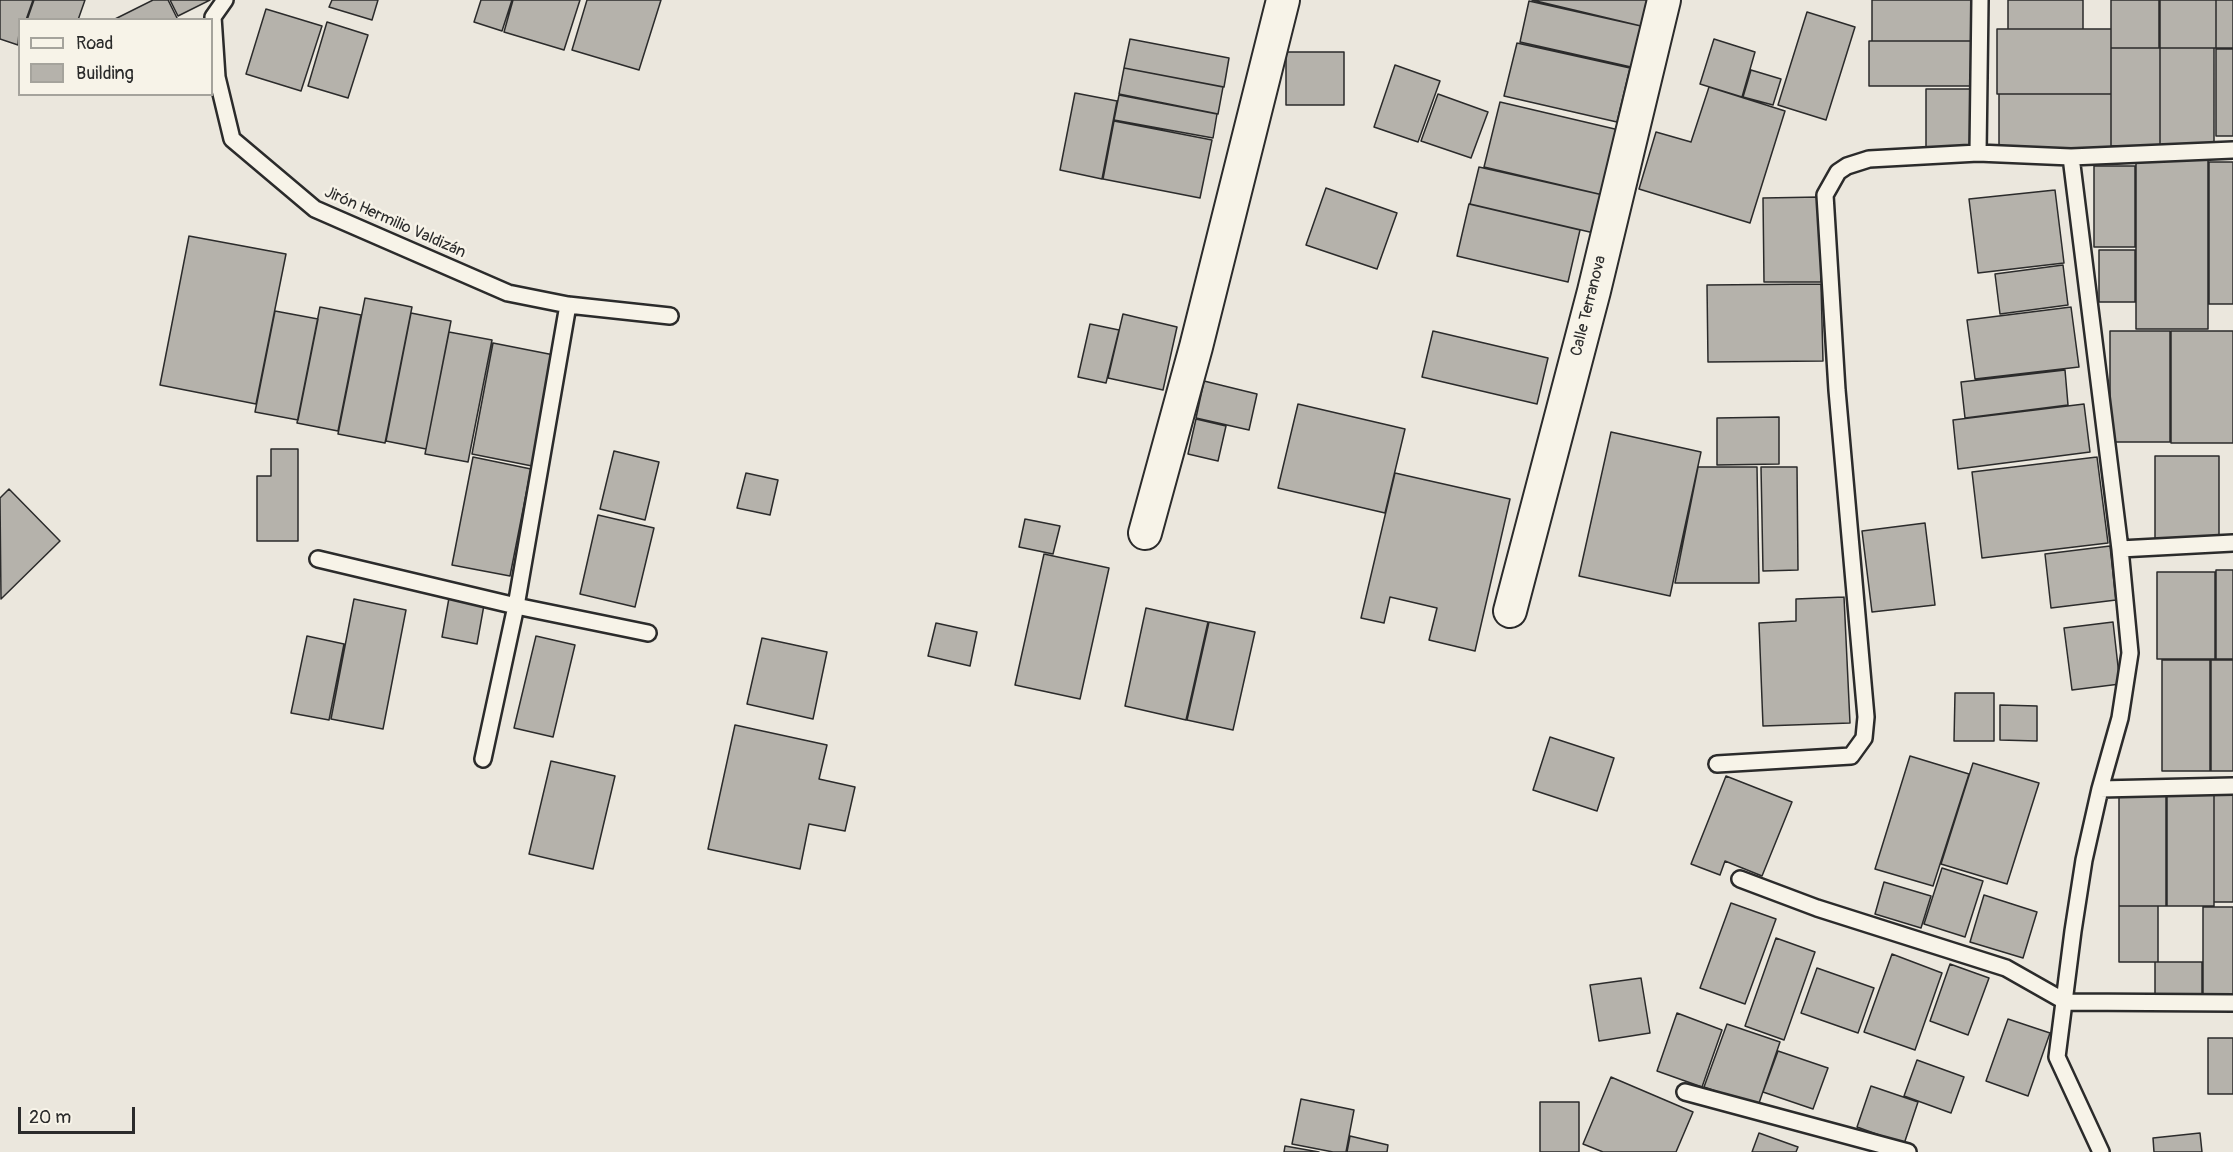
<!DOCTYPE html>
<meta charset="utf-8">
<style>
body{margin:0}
#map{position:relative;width:2233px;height:1152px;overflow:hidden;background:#ebe7dd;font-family:Pangolin,sans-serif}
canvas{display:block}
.legend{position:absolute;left:18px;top:18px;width:195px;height:78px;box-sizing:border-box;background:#f7f3e8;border:2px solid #a5a39c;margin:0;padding:8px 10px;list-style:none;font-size:18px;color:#2b2b2b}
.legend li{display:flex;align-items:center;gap:12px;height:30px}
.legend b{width:30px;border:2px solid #a5a39c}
.scale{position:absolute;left:18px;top:1107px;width:117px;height:27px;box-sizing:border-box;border:3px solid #2b2b2b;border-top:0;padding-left:8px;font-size:18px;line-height:21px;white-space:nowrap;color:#2b2b2b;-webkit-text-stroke:4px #f7f3e8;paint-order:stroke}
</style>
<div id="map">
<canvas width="2233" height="1152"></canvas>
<ul class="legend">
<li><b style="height:8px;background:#f7f3e8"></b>Road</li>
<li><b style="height:16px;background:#b5b2ab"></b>Building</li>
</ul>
<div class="scale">20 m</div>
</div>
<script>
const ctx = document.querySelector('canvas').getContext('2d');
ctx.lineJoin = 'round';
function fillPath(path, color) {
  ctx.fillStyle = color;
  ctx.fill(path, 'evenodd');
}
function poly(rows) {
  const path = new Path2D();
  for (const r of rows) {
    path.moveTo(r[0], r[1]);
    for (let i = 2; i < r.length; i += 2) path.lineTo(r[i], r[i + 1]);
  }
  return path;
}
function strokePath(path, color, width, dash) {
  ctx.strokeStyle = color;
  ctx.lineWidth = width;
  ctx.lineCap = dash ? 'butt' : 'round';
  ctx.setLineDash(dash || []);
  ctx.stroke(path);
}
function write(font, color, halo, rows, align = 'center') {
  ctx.font = font + ' Pangolin,sans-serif';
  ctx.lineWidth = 5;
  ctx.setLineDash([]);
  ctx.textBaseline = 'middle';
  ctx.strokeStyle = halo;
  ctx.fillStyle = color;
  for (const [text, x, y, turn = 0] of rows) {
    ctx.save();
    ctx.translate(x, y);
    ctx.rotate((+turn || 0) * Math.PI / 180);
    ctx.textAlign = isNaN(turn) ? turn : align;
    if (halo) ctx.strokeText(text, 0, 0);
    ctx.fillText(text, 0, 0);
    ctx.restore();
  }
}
const building = poly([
 [0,0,33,0,26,20,20,20,18,45,0,39,0,0],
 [34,0,85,0,78,20,27,20,34,0],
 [153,0,168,0,178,20,113,20,153,0],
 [170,0,210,0,178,16,170,0],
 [332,0,378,0,372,20,329,7,332,0],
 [481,0,512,0,502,31,474,22,481,0],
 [513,0,580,0,564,50,504,32,513,0],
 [587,0,661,0,639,70,572,50,587,0],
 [1532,0,1647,0,1641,26,1532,0],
 [1872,0,1973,0,1973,41,1872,41,1872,0],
 [2008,0,2083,0,2083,29,2008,29,2008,0],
 [2111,0,2159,0,2159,48,2111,48,2111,0],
 [2160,0,2216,0,2216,48,2160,48,2160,0],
 [2216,0,2233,0,2233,48,2216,48,2216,0],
 [1529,1,1641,26,1631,67,1520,42,1529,1],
 [266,9,322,26,301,91,246,74,266,9],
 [1807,12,1855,27,1826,120,1778,105,1807,12],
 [327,22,368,35,348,98,308,86,327,22],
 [1997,29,2111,29,2111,94,1997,94,1997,29],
 [1130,39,1229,58,1224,87,1124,68,1130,39],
 [1714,39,1755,52,1742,97,1700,84,1714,39],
 [1869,41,1973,41,1973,86,1869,86,1869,41],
 [1517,43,1630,68,1617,122,1504,96,1517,43],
 [2111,48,2160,48,2160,146,2111,146,2111,48],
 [2160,48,2214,48,2214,146,2160,146,2160,48],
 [2216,49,2233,49,2233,136,2216,136,2216,49],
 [1286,52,1344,52,1344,105,1286,105,1286,52],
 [1395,65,1440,81,1418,142,1374,127,1395,65],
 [1124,68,1223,87,1218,114,1119,94,1124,68],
 [1751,70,1781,79,1773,105,1743,97,1751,70],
 [1709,87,1785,111,1750,223,1639,189,1656,132,1691,142,1709,87],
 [1926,89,1973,89,1973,150,1926,150,1926,89],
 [1075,93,1117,101,1102,179,1060,170,1075,93],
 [1438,94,1488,112,1471,158,1421,141,1438,94],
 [1999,94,2111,94,2111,149,1999,149,1999,94],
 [1119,95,1217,114,1213,138,1114,120,1119,95],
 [1500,102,1619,130,1603,195,1484,167,1500,102],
 [1114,121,1212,140,1200,198,1103,179,1114,121],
 [2136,160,2208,160,2208,329,2136,329,2136,160],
 [2209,162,2233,162,2233,304,2209,304,2209,162],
 [2094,166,2135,166,2135,247,2094,247,2094,166],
 [1479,167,1603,195,1594,233,1470,204,1479,167],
 [1326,188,1397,213,1377,269,1306,245,1326,188],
 [2055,190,2064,263,1978,273,1969,199,2055,190],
 [1820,197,1821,282,1764,282,1763,198,1820,197],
 [1469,204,1580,230,1568,282,1457,256,1469,204],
 [189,236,286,254,256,404,160,385,189,236],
 [2099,250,2135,250,2135,302,2099,302,2099,250],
 [2063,265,2068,305,2000,314,1995,274,2063,265],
 [1821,284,1823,361,1708,362,1707,285,1821,284],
 [365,298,412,307,385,443,338,434,365,298],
 [320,307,361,315,338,431,297,423,320,307],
 [2071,307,2079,367,1975,379,1967,320,2071,307],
 [275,311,318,319,298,420,255,412,275,311],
 [411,313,451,321,426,449,386,441,411,313],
 [1123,314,1177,327,1163,390,1108,378,1123,314],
 [1090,324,1119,330,1106,383,1078,377,1090,324],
 [1433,331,1548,358,1537,404,1422,377,1433,331],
 [2110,331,2170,331,2170,442,2110,442,2110,331],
 [2171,331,2233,331,2233,443,2171,443,2171,331],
 [449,332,492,340,468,462,425,454,449,332],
 [493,343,554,355,532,466,472,454,493,343],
 [2065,370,2068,405,1965,418,1961,382,2065,370],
 [1204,381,1257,394,1249,430,1196,418,1204,381],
 [1298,404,1405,429,1385,513,1278,488,1298,404],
 [2084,404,2090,452,1958,469,1953,420,2084,404],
 [1779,417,1779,464,1717,465,1717,418,1779,417],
 [1196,419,1226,426,1218,461,1188,454,1196,419],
 [1611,432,1701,452,1670,596,1579,576,1611,432],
 [271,449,298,449,298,541,257,541,257,476,271,476,271,449],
 [614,451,659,462,645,520,600,509,614,451],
 [2155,456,2219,456,2219,539,2155,539,2155,456],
 [473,457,531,469,510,576,452,565,473,457],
 [2097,457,2108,543,1982,558,1972,472,2097,457],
 [1698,467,1757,467,1759,583,1675,583,1698,467],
 [1761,467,1797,467,1798,570,1763,571,1761,467],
 [746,473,778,480,770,515,737,508,746,473],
 [1395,473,1510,499,1475,651,1429,640,1437,608,1390,597,1384,623,1361,618,1395,473],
 [9,489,60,541,1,599,0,498,9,489],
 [598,515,654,528,635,607,580,594,598,515],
 [1025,519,1060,526,1053,554,1019,547,1025,519],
 [1925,523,1935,605,1872,612,1862,531,1925,523],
 [2110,546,2116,600,2051,608,2045,554,2110,546],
 [1044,554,1109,568,1080,699,1015,685,1044,554],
 [2216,570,2233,570,2233,659,2216,659,2216,570],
 [2157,572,2215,572,2215,659,2157,659,2157,572],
 [1844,597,1850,723,1763,726,1759,623,1796,621,1796,599,1844,597],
 [449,598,484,605,477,644,442,637,449,598],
 [354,599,406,610,383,729,331,719,354,599],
 [1146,608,1208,622,1186,720,1125,706,1146,608],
 [1209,622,1255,632,1233,730,1187,720,1209,622],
 [2113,622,2120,684,2072,690,2064,628,2113,622],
 [936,623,977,632,970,666,928,656,936,623],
 [307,636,344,644,329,720,291,713,307,636],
 [536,636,575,645,553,737,514,728,536,636],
 [762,638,827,652,813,719,747,704,762,638],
 [2162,660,2210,660,2210,771,2162,771,2162,660],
 [2211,660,2233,660,2233,771,2211,771,2211,660],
 [1955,693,1994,693,1994,741,1954,741,1955,693],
 [2000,705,2037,706,2037,741,2000,740,2000,705],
 [735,725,827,745,819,779,855,787,845,831,809,824,800,869,708,849,735,725],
 [1550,737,1614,758,1597,811,1533,790,1550,737],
 [1910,756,1969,774,1933,886,1875,869,1910,756],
 [551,761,615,776,593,869,529,854,551,761],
 [1973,763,2039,783,2007,884,1941,864,1973,763],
 [1726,776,1792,802,1762,876,1725,861,1720,875,1691,864,1726,776],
 [2214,791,2233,791,2233,902,2214,902,2214,791],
 [2119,792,2166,792,2166,906,2119,906,2119,792],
 [2167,792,2214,792,2214,906,2167,906,2167,792],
 [1942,868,1983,881,1965,937,1924,924,1942,868],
 [1884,882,1931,896,1921,928,1875,914,1884,882],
 [1984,895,2037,912,2023,958,1970,942,1984,895],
 [1731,903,1776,919,1745,1004,1700,988,1731,903],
 [2119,906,2158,906,2158,962,2119,962,2119,906],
 [2203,907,2233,907,2233,995,2203,995,2203,907],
 [1776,938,1815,952,1784,1040,1745,1026,1776,938],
 [1892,954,1942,973,1915,1050,1864,1032,1892,954],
 [2155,962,2202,962,2202,1000,2155,1000,2155,962],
 [1950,964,1989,978,1968,1035,1930,1021,1950,964],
 [1817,968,1874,988,1858,1033,1801,1013,1817,968],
 [1641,978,1650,1033,1599,1041,1590,985,1641,978],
 [1677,1013,1722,1030,1702,1087,1657,1071,1677,1013],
 [2008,1019,2050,1033,2028,1096,1986,1081,2008,1019],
 [1727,1024,1780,1042,1758,1106,1704,1087,1727,1024],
 [2208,1038,2233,1038,2233,1094,2208,1094,2208,1038],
 [1778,1051,1828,1068,1813,1109,1763,1092,1778,1051],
 [1917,1060,1964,1077,1951,1113,1904,1096,1917,1060],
 [1611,1077,1693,1112,1676,1152,1603,1152,1583,1144,1611,1077],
 [1871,1086,1918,1102,1904,1144,1857,1127,1871,1086],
 [1301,1099,1354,1110,1346,1152,1333,1152,1292,1144,1301,1099],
 [1540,1102,1579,1102,1579,1152,1540,1152,1540,1102],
 [1759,1133,1798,1147,1796,1152,1752,1152,1759,1133],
 [2200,1133,2202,1152,2154,1152,2153,1138,2200,1133],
 [1350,1136,1388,1145,1387,1152,1347,1152,1350,1136],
 [1285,1146,1319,1152,1284,1152,1285,1146]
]);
const lane = poly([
 [225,0,213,17,217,77,232,139,315,209,508,293,568,305,670,316],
 [1978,153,1980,0],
 [2071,157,2120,549,2130,653,2120,718,2100,789,2084,860,2073,931,2057,1057,2101,1152],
 [2120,549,2233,543],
 [318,559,516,606,648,633],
 [483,759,516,606,568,305],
 [1717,764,1851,756,1864,738,1866,717,1837,390,1825,195,1838,172,1847,166,1869,159,1978,153,2071,157,2233,150],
 [2100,789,2233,786],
 [1740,879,1817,908,2006,968,2066,1002,2233,1003],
 [1685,1092,1908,1152]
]);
const street = poly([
 [1145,533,1196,347,1283,0],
 [1510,611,1594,291,1664,0]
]);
const streetNames = [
 ["Jirón Hermilio Valdizán",395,223,24],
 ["Calle Terranova",1589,306,-76]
];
fillPath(building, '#b5b2ab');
strokePath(building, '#2b2b2b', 1.5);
strokePath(lane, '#2b2b2b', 20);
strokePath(street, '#2b2b2b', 36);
strokePath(lane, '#f7f3e8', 15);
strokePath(street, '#f7f3e8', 32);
write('16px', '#2b2b2b', '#f7f3e8', streetNames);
</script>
